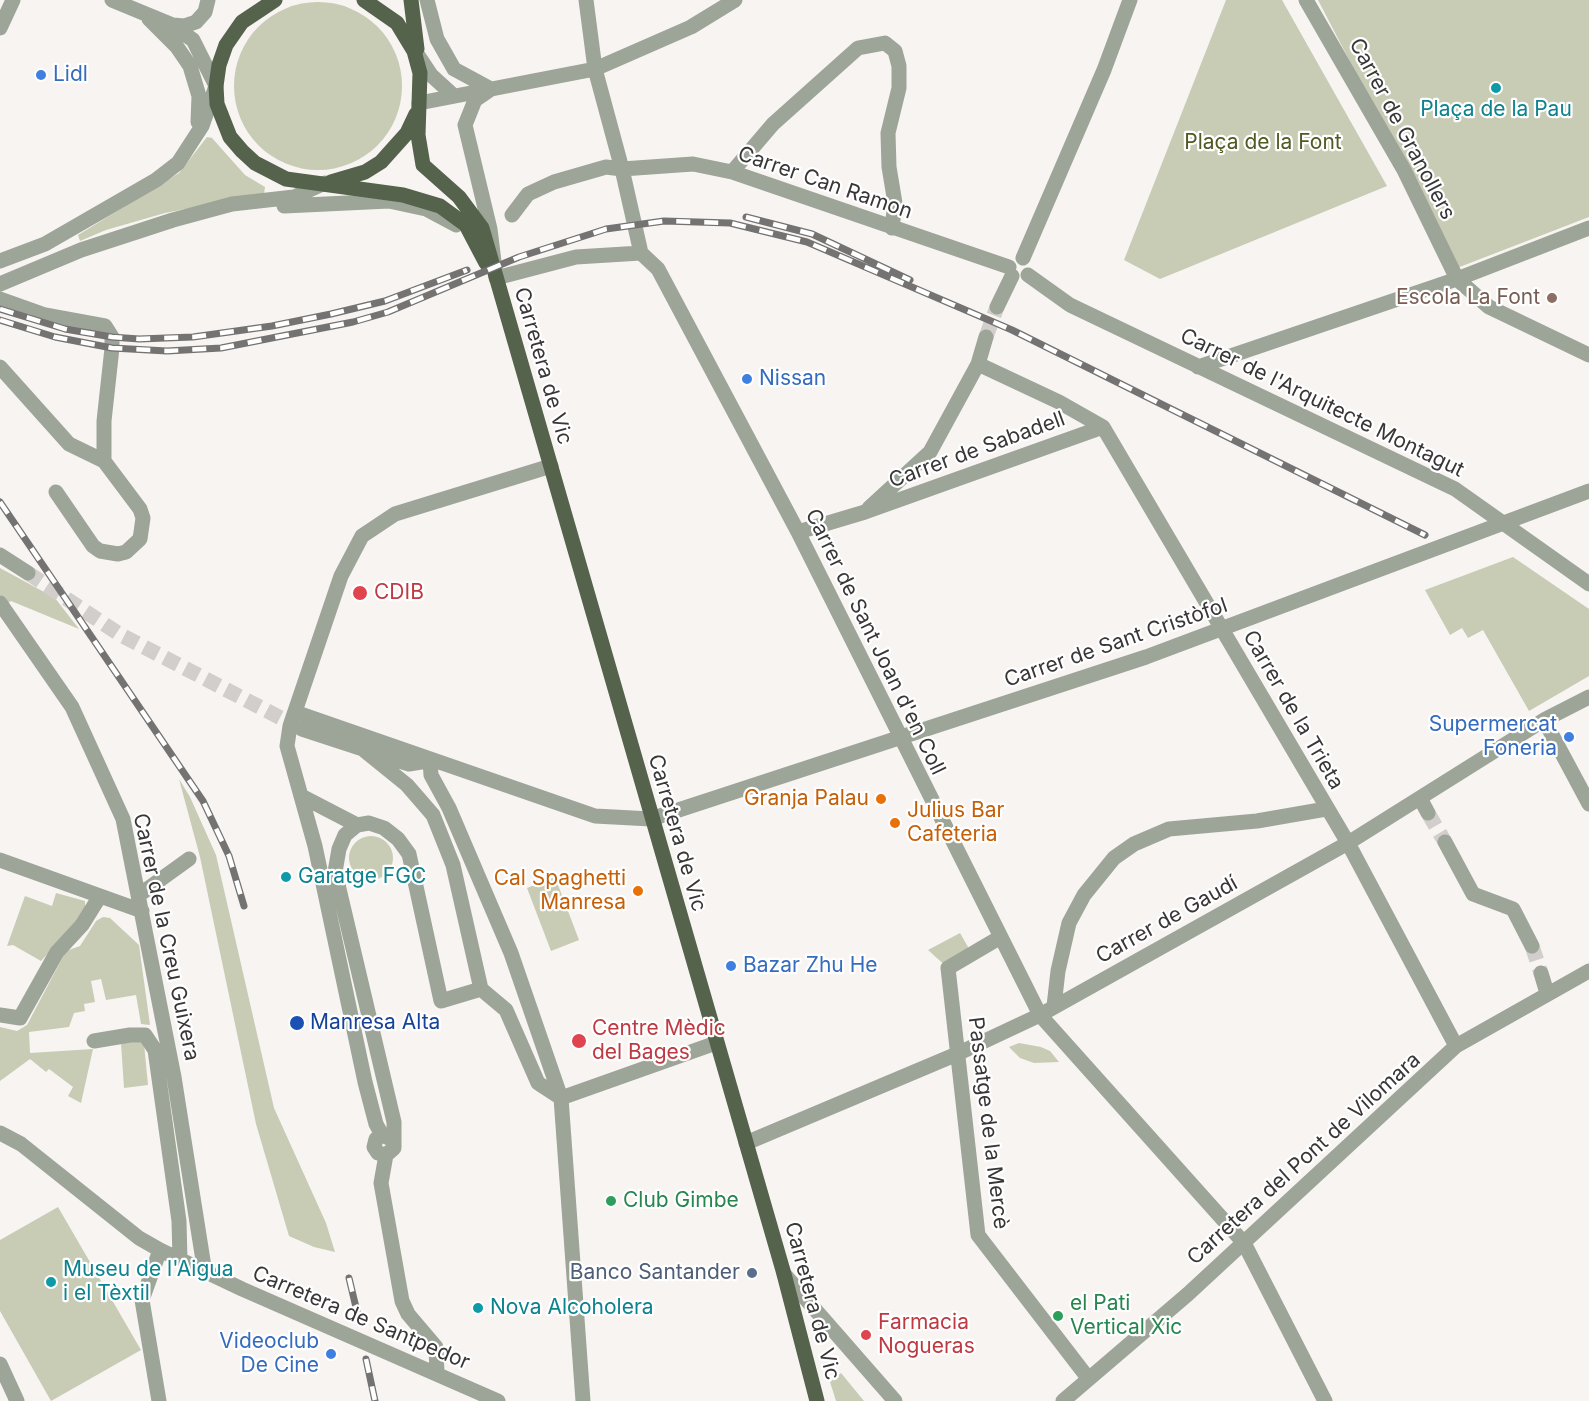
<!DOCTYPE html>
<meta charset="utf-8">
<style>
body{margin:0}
canvas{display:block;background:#f7f4f2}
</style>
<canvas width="1589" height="1401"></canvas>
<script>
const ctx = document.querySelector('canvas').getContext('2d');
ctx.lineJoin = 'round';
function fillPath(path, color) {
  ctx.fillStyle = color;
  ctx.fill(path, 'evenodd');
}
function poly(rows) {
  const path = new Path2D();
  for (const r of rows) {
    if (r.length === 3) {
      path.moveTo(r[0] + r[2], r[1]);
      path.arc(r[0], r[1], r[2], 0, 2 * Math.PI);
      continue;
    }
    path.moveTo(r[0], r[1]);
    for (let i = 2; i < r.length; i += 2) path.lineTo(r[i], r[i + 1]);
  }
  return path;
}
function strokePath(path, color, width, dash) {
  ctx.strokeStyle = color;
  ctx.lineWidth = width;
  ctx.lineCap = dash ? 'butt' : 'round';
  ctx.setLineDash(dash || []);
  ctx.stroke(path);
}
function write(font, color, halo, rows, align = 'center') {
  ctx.font = font + ' Inter,sans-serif';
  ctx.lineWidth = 4.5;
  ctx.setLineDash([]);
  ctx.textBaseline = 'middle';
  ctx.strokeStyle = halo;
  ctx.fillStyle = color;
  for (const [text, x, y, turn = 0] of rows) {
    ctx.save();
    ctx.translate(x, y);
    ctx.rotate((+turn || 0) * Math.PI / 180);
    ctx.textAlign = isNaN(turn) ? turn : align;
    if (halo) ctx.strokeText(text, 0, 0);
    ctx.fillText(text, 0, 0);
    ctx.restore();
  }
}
const green = poly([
 [1226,0,1282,0,1387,186,1160,279,1124,260],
 [1318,0,1589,0,1589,217,1457,268],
 [318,86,84],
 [207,137,212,138,245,175,265,187,264,194,165,213,106,230,80,241,78,235,179,173],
 [1513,557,1589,609,1589,676,1529,711,1483,630,1468,638,1462,628,1450,635,1425,590],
 [0,568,55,598,79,629,11,601,8,603,0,595],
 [179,779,190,797,216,855,274,1108,326,1223,335,1252,314,1247,289,1236,256,1124,200,857],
 [371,858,22],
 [555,877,579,940,551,951,527,888],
 [56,893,85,901,85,908,81,918,41,961,13,945,7,946,25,896,52,906],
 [103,917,110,918,139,945,150,1025,141,1024,136,995,106,1000,101,979,91,981,95,1002,84,1004,85,1011,74,1013,69,1027,29,1032,30,1053,93,1049,81,1103,68,1096,73,1087,49,1069,46,1072,30,1059,0,1081,0,1027,17,1031,27,1025,66,951,80,946,96,921],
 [960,933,972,954,948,968,928,950],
 [137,1040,144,1044,148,1085,124,1088,121,1043],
 [1019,1043,1041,1047,1050,1051,1059,1062,1034,1063,1020,1058,1009,1047],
 [58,1207,141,1350,51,1401,0,1311,0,1240],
 [841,1373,864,1401,836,1401,830,1382]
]);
const minorTunnel = poly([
 [986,337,997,307],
 [28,573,119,634,302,729],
 [1428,813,1445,842],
 [1532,946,1541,973]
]);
const minor = poly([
 [427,0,437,39,454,69,491,89],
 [586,0,595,69,622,169,641,253,658,269,798,532,1040,1015,1244,1243,1325,1401],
 [1306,0,1404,170,1457,279,1489,307,1589,355],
 [149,19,177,47,190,66,199,96,198,122],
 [173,25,184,26,196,22,205,12,208,0],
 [0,28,13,0],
 [417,54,431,75,454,96],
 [491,89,475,100,465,125,490,229,496,278,576,257,641,253],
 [419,103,595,69,691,27,735,0],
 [732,172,773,124,858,48,885,43,895,51,899,66,899,88,888,133,889,167,895,203,892,228],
 [284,206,389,201,426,209,456,225],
 [512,215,528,194,554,182,606,167,622,169,693,164,732,172,1009,267],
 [1023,258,1104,70,1130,0],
 [0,261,45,244,156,180,178,163,202,126,216,86,193,40,170,24,112,0],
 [1028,275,1070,305,1455,489,1589,584],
 [0,284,81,250,173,220,232,204,294,197,325,183],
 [0,299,45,315,105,326,112,337,112,348,104,421,104,461],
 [997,307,1012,276],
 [978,364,1059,402,1103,427,1348,843,1456,1046],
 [0,367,69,444,104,461,140,509,143,518,140,539,126,552,118,554,100,551,93,546,56,492],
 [1198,367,1457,279,1589,228],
 [869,508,930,452,978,364,986,337],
 [798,532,865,512,1103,427],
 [0,555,28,573],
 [0,603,72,707,123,819,174,1077,205,1273],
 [295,712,595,816,651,819,1146,657,1589,491],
 [1544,720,1589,804],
 [302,729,409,764,427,761],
 [365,751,407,785,433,815,453,865,481,989,506,1010,538,1083,561,1098],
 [430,760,431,775,449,808,511,953,561,1098,583,1401],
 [303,797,357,825],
 [1420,798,1428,813],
 [1445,842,1473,894,1513,909,1532,946],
 [0,860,142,911],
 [139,895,189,859],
 [999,938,948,968,978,1235,1088,1378],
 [1541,973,1547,993],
 [1054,1006,1058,971,1069,923,1084,895,1114,858,1134,844,1169,829,1257,821,1326,809],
 [0,1015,20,1018,57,952,82,925,100,896],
 [94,1041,130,1035,145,1035,155,1050,179,1221,180,1260],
 [561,1098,716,1043],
 [0,1133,21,1144,139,1238,160,1250,242,1289,498,1401],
 [382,1135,376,1139,374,1147,378,1153,386,1155],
 [393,1140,382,1135,376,1124,365,1082,315,846,287,746,290,726,341,576,362,536,395,514,551,466],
 [746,1143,957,1054,1040,1015,1348,843,1544,720,1589,697],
 [784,1274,895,1401],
 [0,1364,17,1401],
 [437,1374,436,1347,408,1314,402,1301,381,1183,386,1155,394,1148,394,1122,335,872,339,849,345,835,357,825,369,823,384,828,398,839,409,854,441,1001,481,989],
 [159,1401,142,1300,160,1250],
 [1063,1401,1188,1294,1456,1046,1589,971]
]);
const major = poly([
 [275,0,242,22,226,45,219,65,216,86,217,104,230,137,242,151,255,163,286,179,403,195,440,206,466,225,486,263],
 [364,0,397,23,414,51,420,73,418,135,423,165,459,197,482,228,784,1274,817,1401],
 [411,0,417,49],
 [331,182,365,172,381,162,407,133,416,114]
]);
const rail = poly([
 [746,217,812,234,910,280],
 [0,309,65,329,112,337,139,339,193,337,272,326,331,314,385,301,467,270],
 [0,320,55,337,112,348,167,351,221,348,353,322,388,312,519,257,606,229,664,221,730,223,807,242,1012,330,1425,535],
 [0,502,203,801,229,856,244,906],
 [349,1278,359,1320],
 [366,1359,375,1401]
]);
const markers = [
 [41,75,6,"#3f7fe0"],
 [1496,88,6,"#0f9aa8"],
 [1552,298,6,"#8d6e63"],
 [747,379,6,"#3f7fe0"],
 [360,593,8,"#e0444e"],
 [1569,737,6,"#3f7fe0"],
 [881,799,6,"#e8710a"],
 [895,823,6,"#e8710a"],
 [286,877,6,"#0f9aa8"],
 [638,891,6,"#e8710a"],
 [731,966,6,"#3f7fe0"],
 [297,1023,8,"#1a4fb4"],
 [579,1041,8,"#e0444e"],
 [611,1201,6,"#2e9e5b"],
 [752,1273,6,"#5c6f8a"],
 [51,1282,6,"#0f9aa8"],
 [478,1308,6,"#0f9aa8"],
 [1058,1316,6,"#2e9e5b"],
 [866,1335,6,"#e0444e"],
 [331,1354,6,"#3f7fe0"]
];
const shopNames = [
 ["Lidl",53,75],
 ["Nissan",759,379],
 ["Supermercat",1557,725,"right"],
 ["Foneria",1557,749,"right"],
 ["Bazar Zhu He",743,966],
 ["Videoclub",319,1342,"right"],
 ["De Cine",319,1366,"right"]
];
const cultureNames = [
 ["Plaça de la Pau",1496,110,"center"],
 ["Garatge FGC",298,877],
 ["Museu de l'Aigua",63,1270],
 ["i el Tèxtil",63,1294],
 ["Nova Alcoholera",490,1308]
];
const streetNames = [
 ["Carrer de Granollers",1402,129,62],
 ["Carrer Can Ramon",825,183,19],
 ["Carretera de Vic",543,366,74],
 ["Carrer de l'Arquitecte Montagut",1322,403,26],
 ["Carrer de Sabadell",977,450,-20],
 ["Carrer de Sant Joan d'en Coll",875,642,64],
 ["Carrer de Sant Cristòfol",1116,643,-19],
 ["Carrer de la Trieta",1293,710,60],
 ["Carretera de Vic",677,833,74],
 ["Carrer de Gaudí",1167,920,-29],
 ["Carrer de la Creu Guixera",166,937,78],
 ["Passatge de la Mercè",988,1123,83],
 ["Carretera del Pont de Vilomara",1304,1159,-42],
 ["Carretera de Vic",812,1301,75],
 ["Carretera de Santpedor",361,1318,23]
];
const parkNames = [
 ["Plaça de la Font",1263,143]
];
const educationNames = [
 ["Escola La Font",1540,298]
];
const healthNames = [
 ["CDIB",374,593],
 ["Centre Mèdic",592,1029],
 ["del Bages",592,1053],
 ["Farmacia",878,1323],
 ["Nogueras",878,1347]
];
const foodNames = [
 ["Granja Palau",869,799],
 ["Julius Bar",907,811,"left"],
 ["Cafeteria",907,835,"left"],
 ["Cal Spaghetti",626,879],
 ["Manresa",626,903]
];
const transitNames = [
 ["Manresa Alta",310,1023]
];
const leisureNames = [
 ["Club Gimbe",623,1201],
 ["el Pati",1070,1304],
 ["Vertical Xic",1070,1328]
];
const serviceNames = [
 ["Banco Santander",740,1273]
];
fillPath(green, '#c8ccb5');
strokePath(minorTunnel, '#d1cecc', 15, [15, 8]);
strokePath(minor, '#9da598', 15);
strokePath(major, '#56634c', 15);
strokePath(rail, '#757372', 7);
strokePath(rail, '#fff', 4.5, [14]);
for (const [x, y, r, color] of markers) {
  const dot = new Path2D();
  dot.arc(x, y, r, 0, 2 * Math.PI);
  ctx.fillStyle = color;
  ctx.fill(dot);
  strokePath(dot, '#fff', 2);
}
write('21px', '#366cbe', '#fff', shopNames, 'left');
write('21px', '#0d838f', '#fff', cultureNames, 'left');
write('21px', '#383636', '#fff', streetNames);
write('21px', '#525922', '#fff', parkNames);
write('21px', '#785e54', '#fff', educationNames, 'right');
write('21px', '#be3a42', '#fff', healthNames, 'left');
write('21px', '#c56008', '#fff', foodNames, 'right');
write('21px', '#164399', '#fff', transitNames, 'left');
write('21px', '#27864d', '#fff', leisureNames, 'left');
write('21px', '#4e5e75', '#fff', serviceNames, 'right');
</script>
